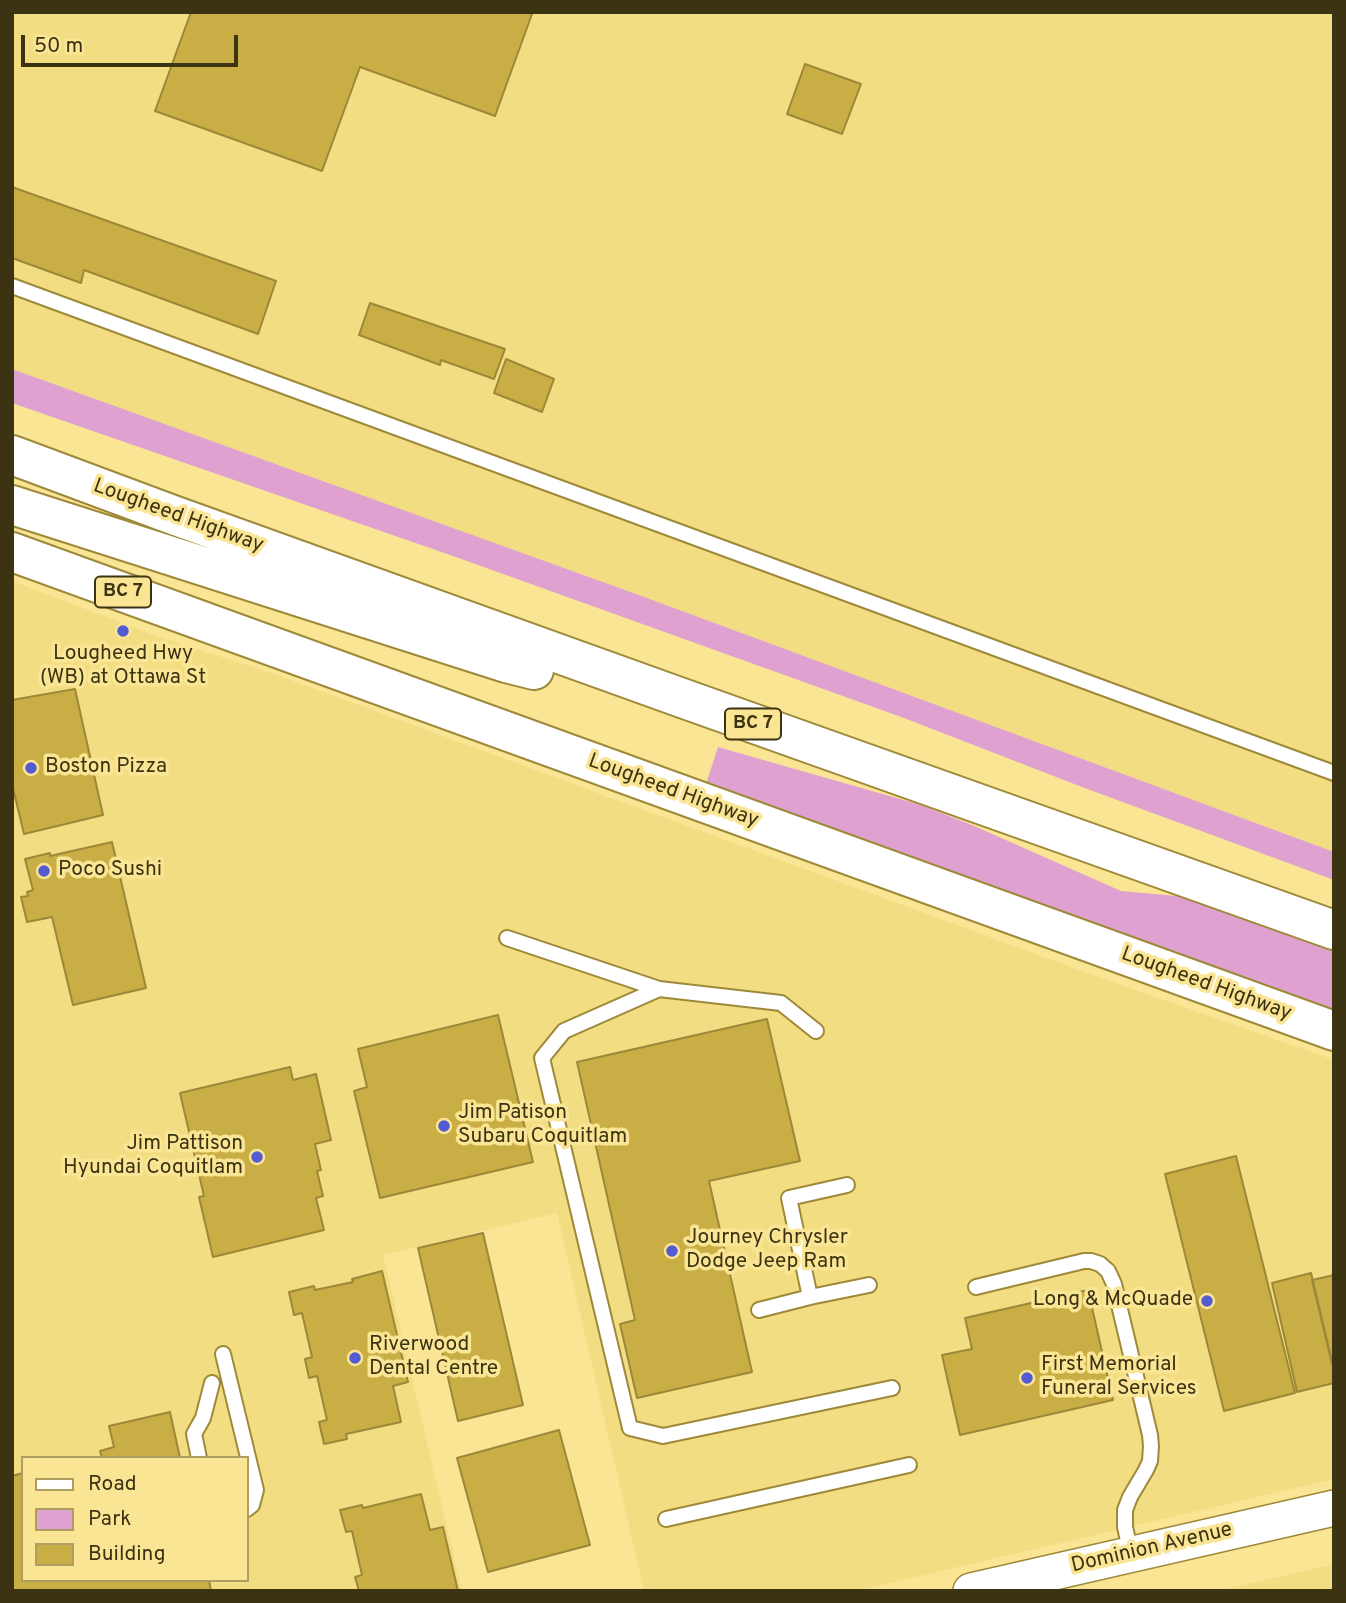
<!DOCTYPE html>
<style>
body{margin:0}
#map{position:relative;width:1346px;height:1603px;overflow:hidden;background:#fae595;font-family:Overpass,sans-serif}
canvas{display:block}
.frame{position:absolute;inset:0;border:14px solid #3b3312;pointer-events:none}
.legend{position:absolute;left:21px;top:1456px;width:228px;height:126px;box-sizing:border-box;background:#fae595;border:2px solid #ae9e61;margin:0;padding:9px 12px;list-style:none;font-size:21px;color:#3b3312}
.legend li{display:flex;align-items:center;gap:14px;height:35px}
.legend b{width:35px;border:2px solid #ae9e61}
.scale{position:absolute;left:21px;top:35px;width:217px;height:32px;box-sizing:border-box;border:4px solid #3b3312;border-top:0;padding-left:9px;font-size:21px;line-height:24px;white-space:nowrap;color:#3b3312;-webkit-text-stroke:5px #fae595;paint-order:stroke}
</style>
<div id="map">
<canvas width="1346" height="1603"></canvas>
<div class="frame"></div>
<ul class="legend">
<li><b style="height:9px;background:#fff"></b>Road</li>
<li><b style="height:19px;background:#dfa2d0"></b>Park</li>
<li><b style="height:19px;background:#c8ae45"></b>Building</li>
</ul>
<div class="scale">50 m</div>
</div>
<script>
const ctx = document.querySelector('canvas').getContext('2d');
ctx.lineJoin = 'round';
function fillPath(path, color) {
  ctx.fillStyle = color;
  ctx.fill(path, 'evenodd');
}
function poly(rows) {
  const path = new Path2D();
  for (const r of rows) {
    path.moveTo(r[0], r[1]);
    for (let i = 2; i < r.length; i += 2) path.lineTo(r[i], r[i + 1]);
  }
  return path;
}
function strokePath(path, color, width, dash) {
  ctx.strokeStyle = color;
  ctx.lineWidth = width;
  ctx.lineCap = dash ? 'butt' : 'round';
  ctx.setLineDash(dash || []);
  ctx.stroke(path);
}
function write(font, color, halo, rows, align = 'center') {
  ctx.font = font + ' Overpass,sans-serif';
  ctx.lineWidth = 7;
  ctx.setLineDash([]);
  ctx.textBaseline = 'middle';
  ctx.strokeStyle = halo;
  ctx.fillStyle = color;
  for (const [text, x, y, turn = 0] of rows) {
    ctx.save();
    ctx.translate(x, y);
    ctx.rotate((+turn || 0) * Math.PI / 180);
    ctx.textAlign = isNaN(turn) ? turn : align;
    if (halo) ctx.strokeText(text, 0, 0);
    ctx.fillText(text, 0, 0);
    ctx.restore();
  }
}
const built = poly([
 [12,12,1334,12,1334,860,12,381],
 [12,581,154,635,277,675,1090,974,1334,1060,1334,1479,856,1591,644,1591,557,1213,383,1255,462,1591,12,1591],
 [23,1458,247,1458,247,1580,23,1580],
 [1334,1564,1334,1591,1217,1591]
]);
const green = poly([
 [12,369,636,594,1334,852,1334,880,1082,787,904,718,453,556,12,403],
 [718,747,921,805,972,825,1121,891,1199,898,1334,946,1334,1011,706,784]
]);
const building = poly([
 [191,12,527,12,532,14,495,116,360,67,322,171,155,111,191,12],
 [805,64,861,84,842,134,787,114,805,64],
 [12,187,276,281,258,334,84,270,81,283,12,258,12,187],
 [370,303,505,349,494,379,441,360,440,365,359,335,370,303],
 [506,359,554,379,542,412,494,393,506,359],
 [75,689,103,815,24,834,12,784,12,700,75,689],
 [112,842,146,988,73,1005,52,917,27,922,21,897,28,896,27,892,33,890,25,859,50,853,50,856,112,842],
 [498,1015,533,1162,380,1198,354,1091,367,1087,358,1049,498,1015],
 [767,1019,800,1161,709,1181,752,1372,637,1398,620,1324,635,1320,577,1062,767,1019],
 [290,1067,293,1080,316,1074,331,1140,315,1144,321,1170,317,1171,323,1196,316,1198,324,1230,213,1257,199,1197,204,1196,180,1093,290,1067],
 [1236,1156,1295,1393,1224,1411,1165,1174,1236,1156],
 [483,1233,523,1405,458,1421,418,1248,483,1233],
 [382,1271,408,1382,393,1386,401,1422,346,1434,347,1439,324,1444,319,1422,327,1420,317,1376,309,1378,305,1359,312,1357,302,1313,294,1315,289,1292,314,1286,315,1290,353,1282,352,1279,382,1271],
 [1311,1273,1334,1370,1334,1383,1297,1392,1272,1283,1311,1273],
 [1334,1275,1334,1364,1332,1364,1312,1280,1334,1275],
 [1088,1290,1113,1400,960,1435,942,1355,972,1349,965,1318,1088,1290],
 [170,1412,180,1458,102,1458,100,1451,114,1447,109,1426,170,1412],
 [559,1430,590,1545,488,1572,457,1458,559,1430],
 [23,1473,23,1580,209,1580,211,1591,12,1591,12,1476,23,1473],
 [421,1494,430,1530,443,1527,458,1591,359,1591,355,1577,362,1575,352,1531,346,1532,340,1510,362,1505,363,1508,421,1494]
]);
const service = poly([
 [12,286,1334,773],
 [507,938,659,989,781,1003,816,1031],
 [659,989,564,1031,542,1058,630,1428,663,1436,892,1388],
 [976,1287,1084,1261,1091,1261,1100,1264,1108,1271,1114,1284,1150,1435,1151,1446,1150,1461,1146,1470,1130,1497,1125,1510,1125,1527,1131,1554],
 [810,1297,789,1198,847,1185],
 [759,1310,810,1297,869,1285],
 [223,1354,256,1490,252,1505,247,1509],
 [199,1458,194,1434,203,1418,212,1383],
 [666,1519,909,1465]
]);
const tertiary = poly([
 [971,1591,1334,1508]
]);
const primary = poly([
 [12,455,173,515,682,698,1334,930],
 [12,505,506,663,534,670],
 [12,552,1334,1031]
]);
const markers = [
 [123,631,7,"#535bd1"],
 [31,768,7,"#535bd1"],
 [44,871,7,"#535bd1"],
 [444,1126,7,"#535bd1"],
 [257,1157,7,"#535bd1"],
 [672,1251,7,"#535bd1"],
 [1207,1301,7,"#535bd1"],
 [355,1358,7,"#535bd1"],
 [1027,1378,7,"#535bd1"]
];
const shields = [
 [123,592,56],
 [753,724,56]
];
const shieldNames = [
 ["BC 7",123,592],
 ["BC 7",753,724]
];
const streetNames = [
 ["Lougheed Highway",178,517,20],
 ["Lougheed Highway",673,792,20],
 ["Lougheed Highway",1206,985,20],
 ["Dominion Avenue",1152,1549,-13]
];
const poiNames = [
 ["Lougheed Hwy",123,655,"center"],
 ["(WB) at Ottawa St",123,679,"center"],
 ["Boston Pizza",45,768],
 ["Poco Sushi",58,871],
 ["Jim Patison",458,1114],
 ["Subaru Coquitlam",458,1138],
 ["Jim Pattison",243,1145,"right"],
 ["Hyundai Coquitlam",243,1169,"right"],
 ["Journey Chrysler",686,1239],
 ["Dodge Jeep Ram",686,1263],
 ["Long & McQuade",1193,1301,"right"],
 ["Riverwood",369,1346],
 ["Dental Centre",369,1370],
 ["First Memorial",1041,1366],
 ["Funeral Services",1041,1390]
];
fillPath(built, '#f3dd83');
fillPath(green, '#dfa2d0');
fillPath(building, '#c8ae45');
strokePath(building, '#9c8838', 2);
strokePath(service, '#9d8939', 18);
strokePath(tertiary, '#9d8939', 38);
strokePath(primary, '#9d8939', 42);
strokePath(service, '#fff', 14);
strokePath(tertiary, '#fff', 35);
strokePath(primary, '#fff', 38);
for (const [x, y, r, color] of markers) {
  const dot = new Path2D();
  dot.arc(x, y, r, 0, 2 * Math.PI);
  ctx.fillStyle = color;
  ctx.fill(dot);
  strokePath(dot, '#fae595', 2.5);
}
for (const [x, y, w] of shields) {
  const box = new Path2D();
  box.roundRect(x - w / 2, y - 15.5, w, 31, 5);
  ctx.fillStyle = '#fae595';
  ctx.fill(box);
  strokePath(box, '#3b3312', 2);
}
write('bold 19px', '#3b3312', null, shieldNames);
write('21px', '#3b3312', '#fae595', streetNames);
write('21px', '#3b3312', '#fae595', poiNames, 'left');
</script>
